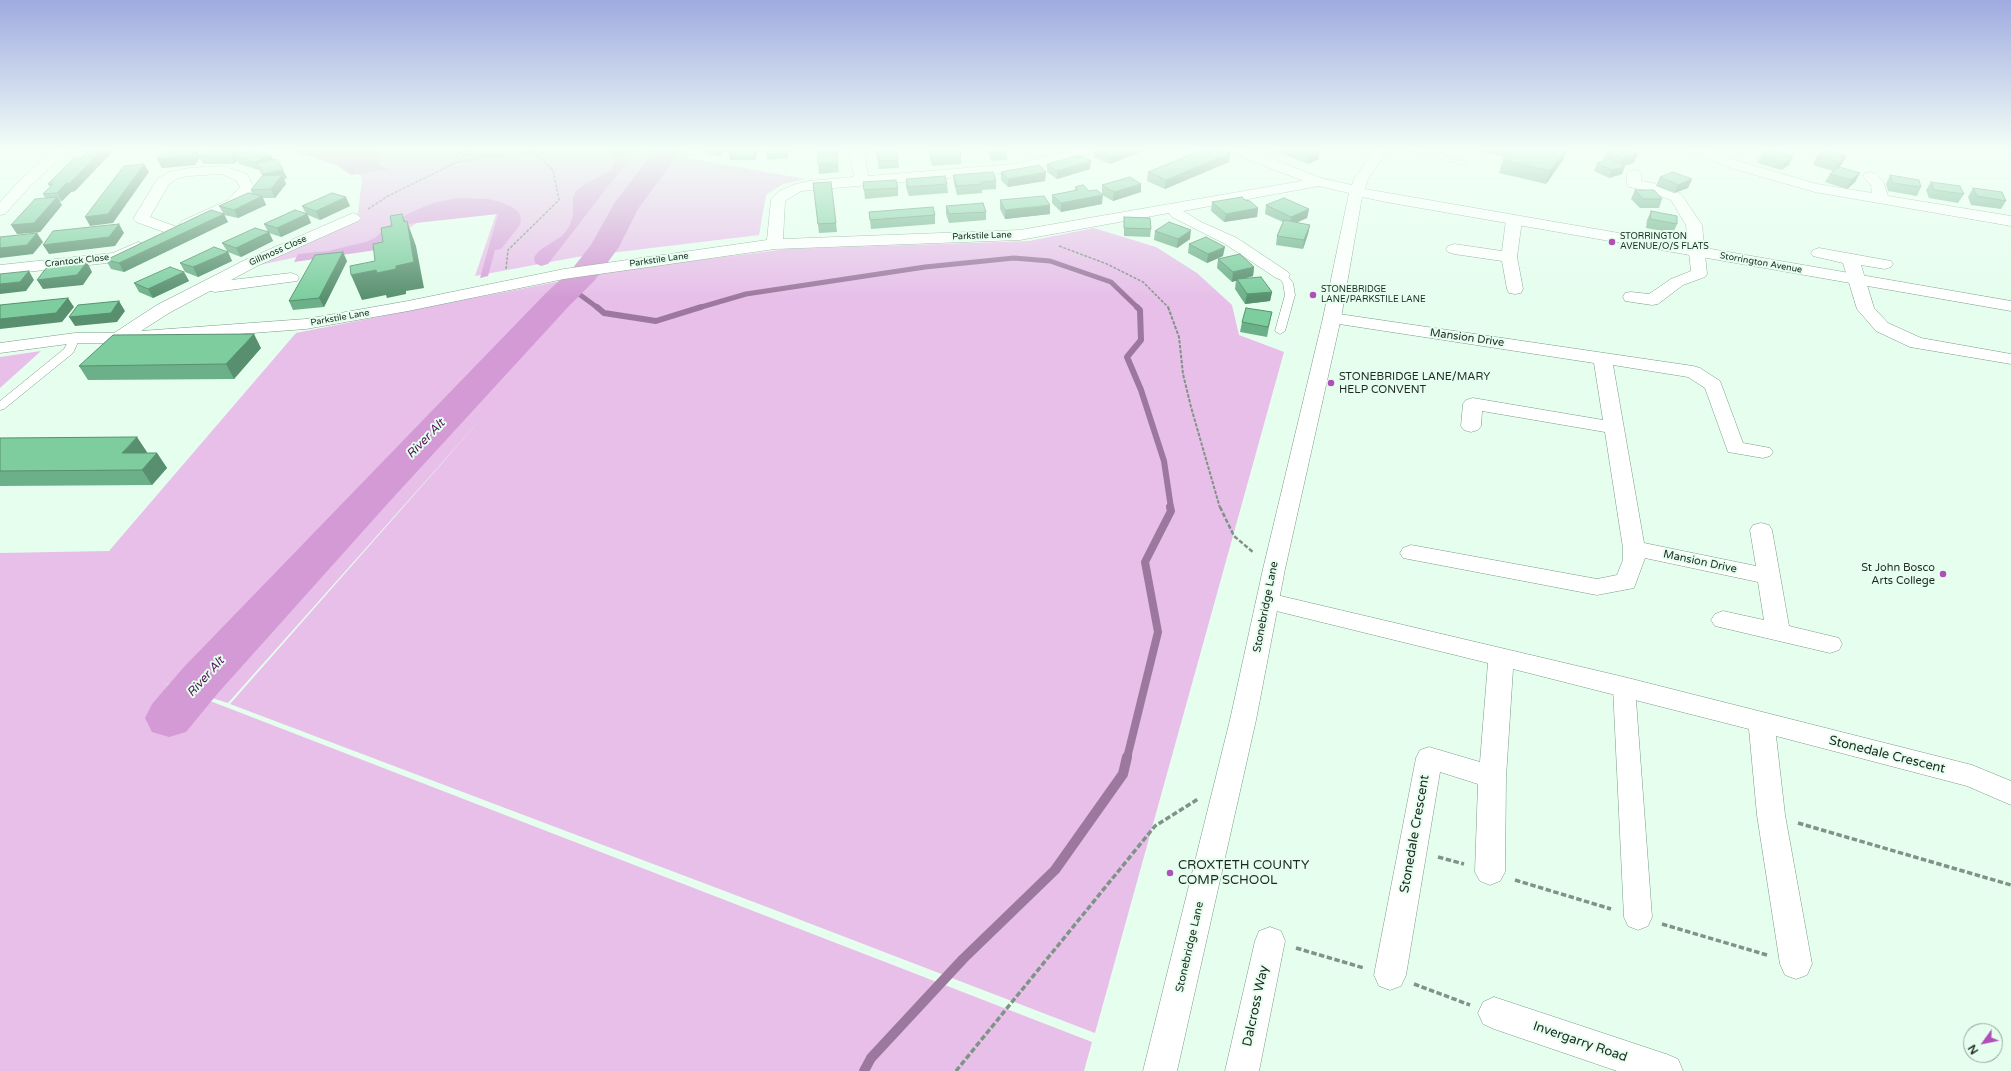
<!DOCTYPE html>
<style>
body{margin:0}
#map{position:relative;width:2011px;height:1071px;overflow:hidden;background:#e5feee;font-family:"Varela Round",sans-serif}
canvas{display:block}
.north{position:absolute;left:1963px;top:1023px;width:40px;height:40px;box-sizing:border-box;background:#e5feee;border:1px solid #95a89c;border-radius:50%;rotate:237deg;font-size:11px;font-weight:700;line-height:16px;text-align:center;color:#1c2821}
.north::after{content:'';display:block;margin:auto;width:14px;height:18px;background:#b04fb7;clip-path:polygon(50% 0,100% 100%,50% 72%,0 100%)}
</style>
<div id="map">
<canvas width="2011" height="1071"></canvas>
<div class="north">N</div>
</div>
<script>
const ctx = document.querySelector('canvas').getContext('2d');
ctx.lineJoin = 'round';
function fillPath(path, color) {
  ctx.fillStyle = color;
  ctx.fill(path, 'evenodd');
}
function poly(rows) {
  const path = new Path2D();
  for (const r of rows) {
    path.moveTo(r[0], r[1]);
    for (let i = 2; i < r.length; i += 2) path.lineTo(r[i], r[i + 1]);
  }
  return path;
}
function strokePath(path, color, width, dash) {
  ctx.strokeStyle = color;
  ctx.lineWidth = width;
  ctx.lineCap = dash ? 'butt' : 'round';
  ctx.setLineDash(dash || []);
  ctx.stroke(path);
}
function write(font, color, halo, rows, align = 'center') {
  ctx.font = font + ' "Varela Round",sans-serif';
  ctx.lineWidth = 4;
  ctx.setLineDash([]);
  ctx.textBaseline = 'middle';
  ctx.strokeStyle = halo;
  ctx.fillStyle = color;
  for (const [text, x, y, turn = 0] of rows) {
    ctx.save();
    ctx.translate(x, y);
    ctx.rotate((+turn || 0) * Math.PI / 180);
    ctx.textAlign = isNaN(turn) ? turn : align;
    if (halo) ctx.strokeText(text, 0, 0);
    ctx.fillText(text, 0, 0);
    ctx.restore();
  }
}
const green = poly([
 [329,149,690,149,687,158,806,179,783,184,766,195,759,235,577,257,475,276,496,214,422,220,394,237,235,270,358,214,362,178,341,155],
 [1094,228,1156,247,1197,273,1232,305,1239,335,1284,352,1095,1033,767,907,230,704,488,411,228,703,161,682,1092,1042,1084,1071,0,1071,0,553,109,551,296,333,612,271,787,249,1029,241],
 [41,351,0,388,0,357]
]);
const forest = poly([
 [294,149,367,149,383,155,379,164,388,169,351,175,337,165,293,151],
 [616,149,637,149,548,264,541,266,535,263,534,257,540,250,562,236,569,227,573,216,573,198,576,191,582,186,612,169,615,162,612,159,612,156],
 [458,198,488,199,500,202,514,208,519,213,521,218,520,225,501,249,495,250,488,276,480,278,498,214,407,224,383,249,294,262,298,254,327,251,366,242,375,238,386,227,409,213,433,203]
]);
const streamFar3 = poly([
 [583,275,579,294,598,308],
 [698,308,746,294,925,267,1014,258,1050,261,1111,282,1138,308]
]);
const streamFar2 = poly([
 [597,307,604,313,656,321,701,307],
 [1137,307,1140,310,1141,340,1127,357,1141,390,1164,461,1171,508]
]);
const streamFar1 = poly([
 [1127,758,1158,632,1145,562,1171,511,1170,507]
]);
const stream = poly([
 [864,1071,871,1058,963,959,1055,870,1123,774,1127,757]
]);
const river = poly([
 [656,149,682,149,638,209,619,247,594,281,568,307,390,501,218,693,186,732,169,737,152,732,145,718,152,704,184,667,546,293,572,269,591,245,615,202,656,149]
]);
const pathFar3 = poly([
 [0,150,3,149],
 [458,162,489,156,536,153],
 [368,209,388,196,457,162,473,149],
 [1059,246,1107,264,1143,282,1169,308],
 [506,269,508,250,559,200,553,170,531,149]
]);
const pathFar2 = poly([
 [1168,307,1179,337,1183,374,1191,407,1220,508]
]);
const pathFar1 = poly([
 [1220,507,1234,536,1254,553]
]);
const path = poly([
 [1798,823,2011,885],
 [1438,857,1464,864],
 [1515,880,1611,909],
 [1662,924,1767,955],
 [1296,948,1364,968],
 [1414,984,1470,1005],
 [956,1071,1155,826,1198,799]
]);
const service = poly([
 [1406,149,1419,149,1468,163,1464,165,1406,149],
 [1282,272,1285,273,1293,283,1295,295,1285,331,1280,334,1275,331,1285,295,1283,283,1277,275,1282,272],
 [75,335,80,338,73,353,4,409,0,410,0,401,64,349,71,336,75,335]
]);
const pedestrian = poly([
 [1624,678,1632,681,1635,687,1652,917,1648,926,1638,930,1628,926,1624,917,1613,687,1616,681,1624,678]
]);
const minor = poly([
 [55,149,70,149,30,186,5,214,0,215,0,202,20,180,55,149],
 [849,149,863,149,868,176,1015,164,1077,149,1098,149,1096,152,1065,161,1015,172,801,191,785,201,783,239,1020,230,1319,178,1324,179,1326,182,1324,185,1319,186,1183,211,1201,222,1237,238,1288,272,1290,275,1288,278,1282,280,1276,278,1225,244,1172,217,1169,213,1020,240,775,249,564,279,408,311,306,329,117,343,75,343,0,353,0,343,75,333,114,333,157,305,245,260,353,213,358,215,361,218,358,221,257,266,231,280,291,273,297,275,299,278,297,281,215,292,210,291,169,313,141,331,306,319,408,301,564,269,767,240,771,200,773,197,779,191,796,184,809,181,854,177,849,149],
 [1689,149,1708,149,1741,162,1817,184,1872,193,1871,185,1863,176,1865,173,1870,172,1875,173,1883,181,1888,196,2011,216,2011,226,1815,192,1731,168,1691,152,1689,149],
 [222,166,247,174,254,188,238,206,192,227,182,227,179,224,182,221,228,200,240,187,236,180,221,174,189,176,178,178,169,184,150,217,177,227,180,230,177,233,167,233,136,222,133,219,158,178,169,172,189,168,222,166],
 [1634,170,1639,171,1641,174,1641,181,1653,183,1681,194,1702,225,1707,274,1705,277,1683,285,1658,304,1652,305,1625,301,1623,297,1625,293,1631,292,1649,294,1671,279,1691,271,1686,225,1671,200,1645,190,1629,187,1627,184,1627,174,1629,171,1634,170],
 [1514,215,1519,217,1522,220,1517,257,1523,289,1521,293,1515,294,1509,293,1507,289,1502,261,1454,254,1448,252,1446,249,1448,246,1454,244,1502,251,1506,220,1509,217,1514,215],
 [138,242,144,244,146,247,144,250,116,262,0,275,0,265,113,253,138,242],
 [1819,248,1891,261,1893,264,1891,267,1885,269,1861,265,1874,308,1888,323,1921,338,2011,354,2011,364,1910,347,1876,331,1857,309,1843,263,1813,256,1811,253,1813,250,1819,248],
 [1332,313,1693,366,1700,368,1720,381,1743,443,1770,448,1773,452,1770,456,1763,458,1728,452,1705,388,1688,377,1613,365,1644,543,1756,566,1750,530,1753,525,1761,523,1769,525,1772,530,1789,626,1839,638,1842,644,1839,650,1830,653,1715,626,1711,620,1715,614,1723,611,1764,620,1758,582,1645,558,1634,588,1597,595,1403,558,1400,553,1403,548,1411,545,1597,579,1617,575,1623,560,1623,548,1605,432,1482,411,1481,426,1478,430,1471,432,1464,430,1461,426,1463,404,1466,400,1473,398,1603,420,1594,363,1326,322,1323,318,1326,314,1332,313],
 [1268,593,1624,677,1972,765,2011,781,2011,805,1967,786,1776,736,1785,815,1812,964,1807,975,1796,979,1785,975,1780,964,1757,815,1749,729,1513,669,1506,777,1505,872,1500,881,1490,885,1480,881,1475,872,1478,784,1440,772,1406,975,1401,986,1390,990,1379,986,1374,975,1416,758,1420,750,1429,747,1480,762,1488,663,1260,607,1256,601,1260,595,1268,593],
 [1270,927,1281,931,1285,941,1259,1071,1225,1071,1255,941,1259,931,1270,927],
 [1494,997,1666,1054,1678,1059,1683,1071,1617,1071,1494,1029,1483,1024,1478,1013,1483,1002,1494,997]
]);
const tertiary = poly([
 [1227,149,1246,149,1324,179,1352,185,1354,179,1375,149,1389,149,1368,179,1365,189,2011,301,2011,311,1386,202,1362,197,1341,318,1285,569,1256,720,1177,1071,1143,1071,1230,720,1263,569,1323,318,1349,193,1314,185,1229,152,1227,149]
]);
const wall = poly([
 [84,149,115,149,75,191,71,192,62,201,59,202,62,205,40,232,17,234,45,198,43,194,50,187,48,184,81,158,85,154,83,150],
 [196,149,199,155,207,149,239,149,241,153,271,155,273,160,283,170,287,178,284,179,286,184,275,198,263,198,266,205,238,218,224,215,228,222,124,272,111,269,106,260,223,213,219,206,252,194,251,190,263,176,260,170,259,170,239,164,237,161,234,164,203,164,200,158,195,165,162,168,157,159],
 [704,149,727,149,719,156,705,154],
 [729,149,758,149,758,151,755,160,730,160,728,151],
 [766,149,788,149,788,158,767,160],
 [817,149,838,149,838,157,837,157,839,172,819,174],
 [877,149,894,149,898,160,899,168,879,169,877,159,876,150,877,150],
 [987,149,1006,149,1007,152,1007,160,991,161],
 [1094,149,1148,149,1110,164,1094,157],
 [1271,149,1316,149,1319,159,1308,164],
 [1473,149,1567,149,1563,160,1546,184,1499,173,1503,160,1506,157],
 [1768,149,1789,165,1781,170,1757,163,1761,155],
 [929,150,961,155,961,164,932,166,930,158],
 [1606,152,1634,163,1625,165,1622,174,1609,178,1594,171,1597,163,1604,161,1603,160],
 [1230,153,1229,162,1165,189,1147,181,1148,172],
 [1817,156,1846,156,1842,164,1839,167,1860,173,1855,182,1847,189,1825,182,1830,174,1833,171,1813,165],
 [1047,164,1090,169,1057,179,1047,172],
 [1001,172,1046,172,1045,181,1008,187,1001,180],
 [953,175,996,181,996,189,982,190,982,193,957,195,954,183],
 [1890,175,1921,187,1917,196,1888,191,1886,184],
 [1660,177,1692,179,1688,188,1674,193,1656,186],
 [906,179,947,184,948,193,909,196,906,187],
 [863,182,898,188,898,196,865,199],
 [1931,182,1964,194,1958,203,1929,198,1926,190],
 [813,183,836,223,837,232,819,233],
 [1141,184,1141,192,1113,201,1102,195,1102,204,1061,212,1052,203,1052,195,1075,190,1075,187,1102,194,1102,185],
 [1973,188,2006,201,2001,209,1971,205,1968,197],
 [1635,190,1662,199,1659,208,1640,208,1631,199],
 [1000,200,1050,214,1005,219,1000,209],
 [1245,200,1258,208,1257,217,1224,222,1211,211,1212,202],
 [1266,205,1309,209,1307,218,1296,223,1310,225,1308,234,1303,249,1276,245,1277,236,1283,222,1265,214],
 [302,206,350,206,320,220,308,215,311,223,281,237,269,233,273,241,241,257,228,252,232,261,198,277,185,272,180,263,227,251,222,243,268,232,264,224,306,214],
 [946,206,986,212,986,220,949,223,946,214],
 [1651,211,1677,224,1673,233,1646,228,1647,220],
 [869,212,935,215,935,224,871,229],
 [1124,217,1151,229,1150,237,1124,236],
 [1155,231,1190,239,1177,248,1154,240],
 [1189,244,1223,256,1207,263,1188,253],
 [1218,259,1254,267,1253,276,1242,279,1272,292,1270,301,1245,304,1235,289,1236,280,1232,282,1217,268],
 [347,261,324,307,293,310,289,301],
 [184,272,189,281,153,298,139,292,134,283],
 [1272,312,1267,337,1240,332,1242,322],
 [261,348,234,379,88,380,79,366],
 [0,438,147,452,146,453,157,453,167,468,152,485,0,486]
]);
const shadedWall = poly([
 [103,149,115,149,75,191,71,192,62,201,57,193,88,158,83,150],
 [196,149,200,156,199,156,200,158,195,165,162,168,157,159],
 [238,149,239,149,243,156,235,156,237,161,234,164,230,156],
 [718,149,727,149,719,156],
 [754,149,758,149,758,151,755,160,753,151],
 [1128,149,1148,149,1110,164,1110,156],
 [1567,149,1563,160,1546,184,1550,171],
 [1320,150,1319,159,1308,164,1310,155],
 [1230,153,1229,162,1165,189,1166,180],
 [1638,154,1634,163,1619,167,1622,159],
 [271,155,275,164,259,170,255,162],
 [1793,156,1789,165,1781,170,1785,162],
 [1846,156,1842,164,1834,171,1838,162],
 [1091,161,1090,169,1057,179,1057,171],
 [144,164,149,172,113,223,90,226,85,217],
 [1625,166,1622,174,1609,178,1612,170],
 [283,170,287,178,284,179,286,184,275,198,271,189,266,183,262,174],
 [1046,172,1045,181,1008,187,1008,179],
 [1860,173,1855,182,1847,189,1851,180],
 [1692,179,1688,188,1674,193,1678,185],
 [1141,184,1141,192,1113,201,1114,192],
 [1103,195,1102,204,1061,212,1061,203],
 [262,196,266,205,238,218,234,210],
 [57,197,62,205,40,232,17,234,11,225],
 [346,197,350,206,320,220,316,211],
 [1050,205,1050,214,1005,219,1005,210],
 [1258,208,1257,217,1224,222,1226,214],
 [1309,209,1307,218,1290,225,1291,217],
 [224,214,228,222,124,272,119,263],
 [307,214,311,223,281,237,277,228],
 [402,214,408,229,407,221,416,246,424,288,406,291,406,294,387,298,386,295,362,300,351,275,396,266,404,222],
 [119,224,124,233,115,246,49,254,43,245],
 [1310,225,1308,234,1303,249,1304,240],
 [1191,230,1190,239,1177,248,1178,239],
 [269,232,273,241,241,257,236,248],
 [37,233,43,242,33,254,0,258,0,248],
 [1225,247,1223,256,1207,263,1208,254],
 [228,252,232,261,198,277,193,267],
 [343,252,347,261,324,307,319,298],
 [87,262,92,272,83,285,43,289,37,280],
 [1254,267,1253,276,1232,282,1233,272],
 [29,271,34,280,26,291,0,294,0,284],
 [184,272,189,281,153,298,148,289],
 [1272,292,1270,301,1245,304,1247,294],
 [68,298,74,307,62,322,0,329,0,319],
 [119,301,125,311,117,322,75,326,69,317],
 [254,334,261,348,234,379,226,364],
 [137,437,147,452,132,468,122,453],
 [157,453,167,468,152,485,142,470]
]);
const building = poly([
 [84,149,103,149,70,183,66,183,57,193,43,194,53,184,48,184,74,158,81,158,90,149,83,150,84,149],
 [196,149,191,156,157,159,163,152,196,149],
 [207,149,238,149,230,156,199,156,207,149],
 [251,149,271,155,255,162,235,156,251,149],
 [729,149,754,149,753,151,728,151,729,149],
 [766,149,787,149,787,150,766,151,766,149],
 [817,149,835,149,817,150,817,149],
 [896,149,898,160,879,161,876,150,896,149],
 [947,149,959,149,961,155,931,157,929,150,947,149],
 [990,149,1006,149,1007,152,991,153,990,149],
 [1094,149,1128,149,1110,156,1094,149],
 [1205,149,1219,149,1230,153,1166,180,1148,172,1205,149],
 [1293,149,1316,149,1320,150,1310,155,1293,149],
 [1512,149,1567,149,1550,171,1503,160,1512,149],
 [1616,149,1625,149,1638,154,1622,159,1606,152,1616,149],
 [1768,149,1793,156,1785,162,1761,155,1768,149],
 [1826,150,1846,156,1838,162,1817,156,1826,150],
 [837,153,838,164,818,165,818,154,837,153],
 [1080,155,1091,161,1057,171,1047,164,1080,155],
 [277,159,283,170,262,174,257,163,277,159],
 [1610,159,1625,166,1612,170,1597,163,1610,159],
 [144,164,108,214,85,217,124,166,144,164],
 [1039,165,1046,172,1008,179,1001,172,1039,165],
 [1839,167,1860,173,1851,180,1830,174,1839,167],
 [993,172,996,181,981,182,982,184,957,186,953,175,993,172],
 [1673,172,1692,179,1678,185,1660,177,1673,172],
 [282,175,271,189,251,190,262,176,282,175],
 [1890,175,1919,180,1921,187,1893,183,1890,175],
 [945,176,947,184,908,187,906,179,945,176],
 [1130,177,1141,184,1114,192,1102,185,1130,177],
 [896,180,898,188,864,190,863,182,896,180],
 [831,182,836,223,818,224,813,183,831,182],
 [1931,182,1960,186,1964,194,1934,190,1931,182],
 [1083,185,1089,191,1097,190,1103,195,1061,203,1052,195,1078,190,1075,187,1083,185],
 [1973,188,2002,192,2006,201,1977,196,1973,188],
 [1635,190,1654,190,1662,199,1643,199,1635,190],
 [248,193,262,196,234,210,219,206,248,193],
 [332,193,346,197,316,211,302,206,332,193],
 [1044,196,1050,205,1005,210,1000,200,1044,196],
 [57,197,34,223,11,225,35,199,57,197],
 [1242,197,1245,200,1250,201,1258,208,1226,214,1212,202,1242,197],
 [1284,198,1309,209,1291,217,1266,205,1284,198],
 [983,203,986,212,949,214,946,206,983,203],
 [933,207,935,215,870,220,869,212,933,207],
 [211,210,224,214,119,263,106,260,211,210],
 [295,210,307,214,277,228,264,224,295,210],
 [1651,211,1677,216,1677,224,1650,219,1651,211],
 [402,214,404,222,407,221,414,262,396,266,396,269,377,273,376,270,351,275,350,266,375,261,373,244,383,242,381,228,392,226,390,216,402,214],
 [1124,217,1150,218,1151,229,1124,228,1124,217],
 [1284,220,1310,225,1304,240,1277,236,1284,220],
 [1169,222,1191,230,1178,239,1155,231,1169,222],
 [119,224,109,237,43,245,53,231,119,224],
 [255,228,269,232,236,248,222,243,255,228],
 [37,233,27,245,0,248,0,237,37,233],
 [1206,237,1225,247,1208,254,1189,244,1206,237],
 [214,247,228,252,193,267,180,263,214,247],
 [343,252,319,298,289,301,315,255,343,252],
 [1240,254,1254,267,1233,272,1218,259,1240,254],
 [87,262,77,275,37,280,47,267,87,262],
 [170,267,184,272,148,289,134,283,170,267],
 [29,271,20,282,0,284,0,274,29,271],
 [1261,277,1272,292,1247,294,1237,279,1261,277],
 [68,298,56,313,0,319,0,305,68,298],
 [119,301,111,313,69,317,78,305,119,301],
 [1246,308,1272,312,1268,327,1242,322,1246,308],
 [254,334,226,364,79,366,113,335,254,334],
 [137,437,122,453,157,453,142,470,0,471,0,438,137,437]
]);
const markers = [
 [1612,242,4,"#b04fb7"],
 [1313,295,4,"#b04fb7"],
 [1331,383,4,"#b04fb7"],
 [1943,574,4,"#b04fb7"],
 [1170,873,4,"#b04fb7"]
];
const farStreetnames = [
 ["Parkstile Lane",982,236,-2],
 ["Gillmoss Close",278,251,-24],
 ["Parkstile Lane",659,260,-8],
 ["Crantock Close",77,261,-6],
 ["Storrington Avenue",1761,263,10],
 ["Parkstile Lane",340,318,-10]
];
const farPoinames = [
 ["STORRINGTON",1620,237],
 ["AVENUE/O/S FLATS",1620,247],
 ["STONEBRIDGE",1321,290],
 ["LANE/PARKSTILE LANE",1321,300]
];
const streetNames = [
 ["Mansion Drive",1467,338,8],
 ["Mansion Drive",1700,562,12],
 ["Stonebridge Lane",1266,607,-79],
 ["Stonebridge Lane",1190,947,-77]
];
const poiNames = [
 ["STONEBRIDGE LANE/MARY",1339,377],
 ["HELP CONVENT",1339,390],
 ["St John Bosco",1935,568,"right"],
 ["Arts College",1935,581,"right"]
];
const waterNames = [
 ["River Alt",426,439,-46],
 ["River Alt",206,677,-48]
];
const nearStreetnames = [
 ["Stonedale Crescent",1887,755,14],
 ["Stonedale Crescent",1415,834,-80],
 ["Dalcross Way",1256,1006,-78],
 ["Invergarry Road",1580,1042,19]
];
const nearPoinames = [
 ["CROXTETH COUNTY",1178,866],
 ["COMP SCHOOL",1178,881]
];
fillPath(green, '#e7bfe9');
fillPath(forest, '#d79fda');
strokePath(streamFar3, '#9c789f', 5);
strokePath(streamFar2, '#9c789f', 6);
strokePath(streamFar1, '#9c789f', 8);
strokePath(stream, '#9c789f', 10);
fillPath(river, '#d39ad5');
strokePath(service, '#7d9a88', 1);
strokePath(pedestrian, '#7d9a88', 1);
strokePath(minor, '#7d9a88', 1);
strokePath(tertiary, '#7d9a88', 1);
strokePath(pathFar3, '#809387', 1.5, [3, 1.5]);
strokePath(pathFar2, '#809387', 2, [3.5, 1.5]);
strokePath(pathFar1, '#809387', 2.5, [4.5, 2]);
strokePath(path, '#809387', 3.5, [5.5, 2.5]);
fillPath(service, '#fff');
fillPath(pedestrian, '#fff');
fillPath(minor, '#fff');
fillPath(tertiary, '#fff');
fillPath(wall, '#6cb089');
fillPath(shadedWall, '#58906f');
fillPath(building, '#7dcd9f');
strokePath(building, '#58906f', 1);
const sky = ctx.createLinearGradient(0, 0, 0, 299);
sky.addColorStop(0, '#9faae0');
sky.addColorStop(0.5, '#f3fff7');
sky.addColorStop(1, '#f3fff700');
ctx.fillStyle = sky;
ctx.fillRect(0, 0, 2011, 299);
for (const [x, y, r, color] of markers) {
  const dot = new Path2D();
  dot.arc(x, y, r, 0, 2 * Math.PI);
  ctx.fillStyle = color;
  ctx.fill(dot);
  strokePath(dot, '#e5feee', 1.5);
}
write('9px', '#1c2821', '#e5feee', farStreetnames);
write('9px', '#1c2821', '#e5feee', farPoinames, 'left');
write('11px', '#1c2821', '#e5feee', streetNames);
write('11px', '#1c2821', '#e5feee', poiNames, 'left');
write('italic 12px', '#56125b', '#e5feee', waterNames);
write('13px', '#1c2821', '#e5feee', nearStreetnames);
write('13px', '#1c2821', '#e5feee', nearPoinames, 'left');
</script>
